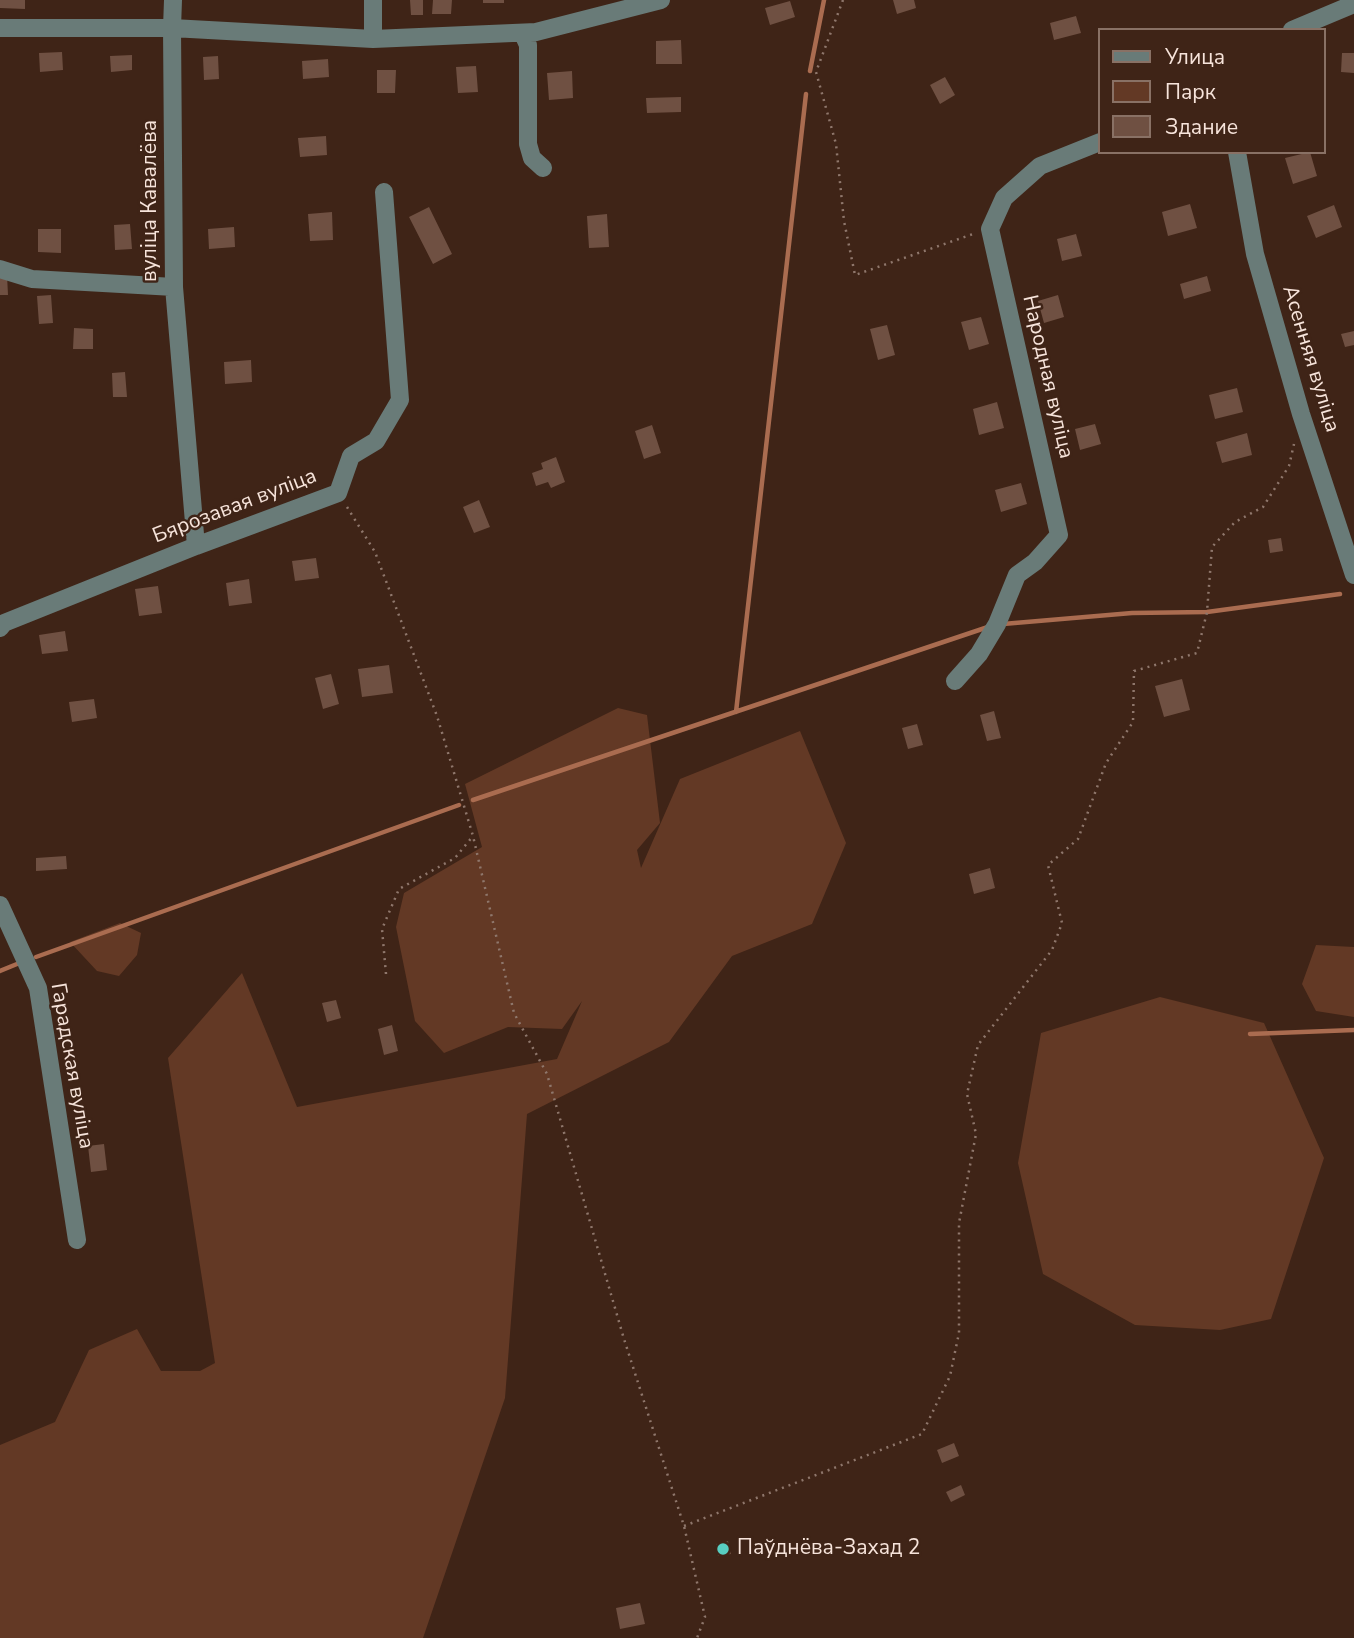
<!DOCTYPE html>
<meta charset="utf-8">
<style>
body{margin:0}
#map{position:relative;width:1354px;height:1638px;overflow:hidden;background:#3f2417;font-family:"Nunito Sans",sans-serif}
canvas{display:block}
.legend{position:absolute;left:1098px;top:28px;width:228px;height:126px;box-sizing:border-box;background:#3f2417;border:2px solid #897165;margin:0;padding:9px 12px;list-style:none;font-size:21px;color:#f7e4db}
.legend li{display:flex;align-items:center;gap:14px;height:35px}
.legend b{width:35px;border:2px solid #897165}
</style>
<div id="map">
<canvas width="1354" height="1638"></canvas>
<ul class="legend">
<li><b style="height:9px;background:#697b78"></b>Улица</li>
<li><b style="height:19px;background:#633925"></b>Парк</li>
<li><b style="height:19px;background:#6f5042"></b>Здание</li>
</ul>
</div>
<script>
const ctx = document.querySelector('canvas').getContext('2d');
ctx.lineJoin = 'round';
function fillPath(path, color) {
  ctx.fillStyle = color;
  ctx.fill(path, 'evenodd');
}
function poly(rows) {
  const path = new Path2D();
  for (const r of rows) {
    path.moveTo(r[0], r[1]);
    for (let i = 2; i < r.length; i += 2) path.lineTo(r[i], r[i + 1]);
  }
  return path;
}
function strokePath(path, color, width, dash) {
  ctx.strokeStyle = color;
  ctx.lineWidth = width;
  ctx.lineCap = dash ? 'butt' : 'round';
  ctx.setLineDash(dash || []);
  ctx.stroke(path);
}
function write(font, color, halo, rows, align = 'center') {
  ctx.font = font + ' "Nunito Sans",sans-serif';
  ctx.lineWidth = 5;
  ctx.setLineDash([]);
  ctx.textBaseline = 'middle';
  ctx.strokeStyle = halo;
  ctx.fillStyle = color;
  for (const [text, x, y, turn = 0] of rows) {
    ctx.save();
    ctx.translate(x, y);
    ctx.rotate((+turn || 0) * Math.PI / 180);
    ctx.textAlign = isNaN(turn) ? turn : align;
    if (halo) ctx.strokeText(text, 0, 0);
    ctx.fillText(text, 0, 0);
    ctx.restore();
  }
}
const green = poly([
 [618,708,647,715,660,823,637,850,641,868,680,779,800,731,846,843,812,924,732,956,669,1042,527,1114,505,1398,423,1638,0,1638,0,1445,55,1422,89,1350,137,1329,161,1371,200,1371,215,1363,168,1058,242,973,297,1107,557,1059,582,1001,562,1029,508,1027,444,1053,415,1021,396,927,404,893,482,847,465,784],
 [120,923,141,933,137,955,119,976,97,971,70,942],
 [1316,945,1354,947,1354,1017,1316,1011,1302,984],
 [1160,997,1264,1023,1324,1158,1271,1319,1220,1330,1135,1325,1043,1274,1018,1163,1041,1033]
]);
const stream = poly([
 [810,71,824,0],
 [1003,624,1132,613,1207,612,1340,594],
 [736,712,806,94],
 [473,800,988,627],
 [36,957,459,805],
 [0,971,17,964],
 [1250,1034,1354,1030]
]);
const building = poly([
 [0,0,25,0,25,9,0,8],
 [410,0,423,0,423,15,411,15],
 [433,0,452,0,451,14,432,14],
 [483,0,504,0,504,3,483,3],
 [893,0,914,0,916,8,897,14],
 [790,1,795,17,770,25,765,8],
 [1076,16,1081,33,1054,40,1050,23],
 [681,40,682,64,656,64,656,41],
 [62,52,63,70,40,72,39,53],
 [1342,53,1354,53,1354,73,1341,72],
 [132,55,132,70,111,72,110,56],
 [218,56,219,79,204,80,203,57],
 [328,59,329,77,303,79,302,61],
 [476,66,478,92,458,93,456,67],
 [377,70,396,70,395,93,377,93],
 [572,71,573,98,549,100,547,73],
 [945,77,955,95,940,104,930,85],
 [681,97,681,112,647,113,646,98],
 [326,136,327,155,300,157,298,138],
 [1310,152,1317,176,1293,184,1285,158],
 [1190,204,1197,228,1168,236,1162,212],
 [1334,205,1342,227,1316,238,1307,216],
 [429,207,452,254,433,264,409,217],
 [332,212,333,240,310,241,308,214],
 [607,214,609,247,589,248,587,216],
 [130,224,132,249,115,250,114,225],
 [234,227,235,247,209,249,208,229],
 [38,229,61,229,61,253,38,252],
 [1076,234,1082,256,1062,261,1057,239],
 [0,275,7,275,8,295,0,295],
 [1207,276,1211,291,1184,299,1180,284],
 [51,295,53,323,39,324,37,296],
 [1058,295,1064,317,1044,323,1038,301],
 [981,317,989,344,969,350,961,322],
 [887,325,895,355,878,360,870,329],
 [74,328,93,329,93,349,73,349],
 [1354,331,1354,345,1345,347,1341,334],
 [251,360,252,382,225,384,224,362],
 [125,372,127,397,113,397,112,373],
 [1237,388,1243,412,1215,419,1209,395],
 [997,402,1004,428,979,435,973,409],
 [1095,424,1101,444,1080,450,1075,429],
 [652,425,661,453,644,459,635,431],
 [1247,433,1252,455,1222,463,1216,442],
 [556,457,565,482,551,488,548,482,536,486,532,473,543,469,541,463],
 [1021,483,1027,504,1001,512,995,490],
 [479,500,490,527,474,533,463,507],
 [1281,538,1283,551,1270,553,1268,540],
 [316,558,319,578,295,581,292,561],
 [249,579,252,603,229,606,226,583],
 [158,586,162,613,139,616,135,589],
 [65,631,68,651,42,654,39,635],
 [389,665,393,693,362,697,358,669],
 [331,674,339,704,323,709,315,678],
 [1182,679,1190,710,1164,717,1155,686],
 [94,699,97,718,72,722,69,702],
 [994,711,1001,738,987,741,980,715],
 [917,724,923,745,908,749,902,728],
 [66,856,67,869,36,871,36,858],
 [990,868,995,888,974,894,969,874],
 [336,1000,341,1018,327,1022,322,1003],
 [392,1025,398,1051,384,1055,378,1029],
 [104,1144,107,1170,91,1172,88,1146],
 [954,1443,959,1456,942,1463,937,1450],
 [961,1485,965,1495,951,1502,946,1492],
 [728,1541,731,1554,718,1556,716,1544],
 [640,1603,645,1624,620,1629,616,1608]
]);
const path = poly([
 [843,0,816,72,836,144,844,221,855,275,976,233],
 [347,507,375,552,437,716,473,836,514,1013,547,1074,624,1339,684,1526,705,1617,697,1638],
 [386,974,382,929,399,889,455,858,473,836],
 [684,1526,922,1434,950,1376,959,1333,959,1223,976,1134,967,1094,978,1045,1052,950,1062,923,1048,865,1078,839,1106,763,1133,722,1134,671,1197,653,1207,612,1212,547,1235,522,1263,507,1289,466,1294,444]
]);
const minor = poly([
 [173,0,172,28,373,39,536,32,661,0],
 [0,28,172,28,174,287,196,546],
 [1292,30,1354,4],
 [523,34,528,45,528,144,532,158,543,168],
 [373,39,373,0],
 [1237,152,1255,254,1301,414,1354,575],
 [0,269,32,279,174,287],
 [0,628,4,623,196,546,338,493,351,456,376,441,400,400,384,192],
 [955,681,979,654,997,624,1017,575,1035,562,1059,535,990,229,1004,198,1040,166,1100,142],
 [0,905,38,988,77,1240]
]);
const markers = [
 [723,1549,7,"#58cec1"]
];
const streetNames = [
 ["вуліца Кавалёва",151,201,-90],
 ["Асенняя вуліца",1310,359,73],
 ["Народная вуліца",1047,377,77],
 ["Бярозавая вуліца",235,507,-21],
 ["Гарадская вуліца",71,1066,80]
];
const poiNames = [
 ["Паўднёва-Захад 2",737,1549]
];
fillPath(green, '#633925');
strokePath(stream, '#aa6c50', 4.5);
fillPath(building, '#6f5042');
strokePath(path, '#8f776c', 2.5, [2, 5]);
strokePath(minor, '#697b78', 18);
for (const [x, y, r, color] of markers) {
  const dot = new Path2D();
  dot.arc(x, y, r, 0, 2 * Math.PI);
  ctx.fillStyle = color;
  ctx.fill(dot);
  strokePath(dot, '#3f2417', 2.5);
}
write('21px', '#f7e4db', '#3f2417', streetNames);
write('21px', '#f7e4db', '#3f2417', poiNames, 'left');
</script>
